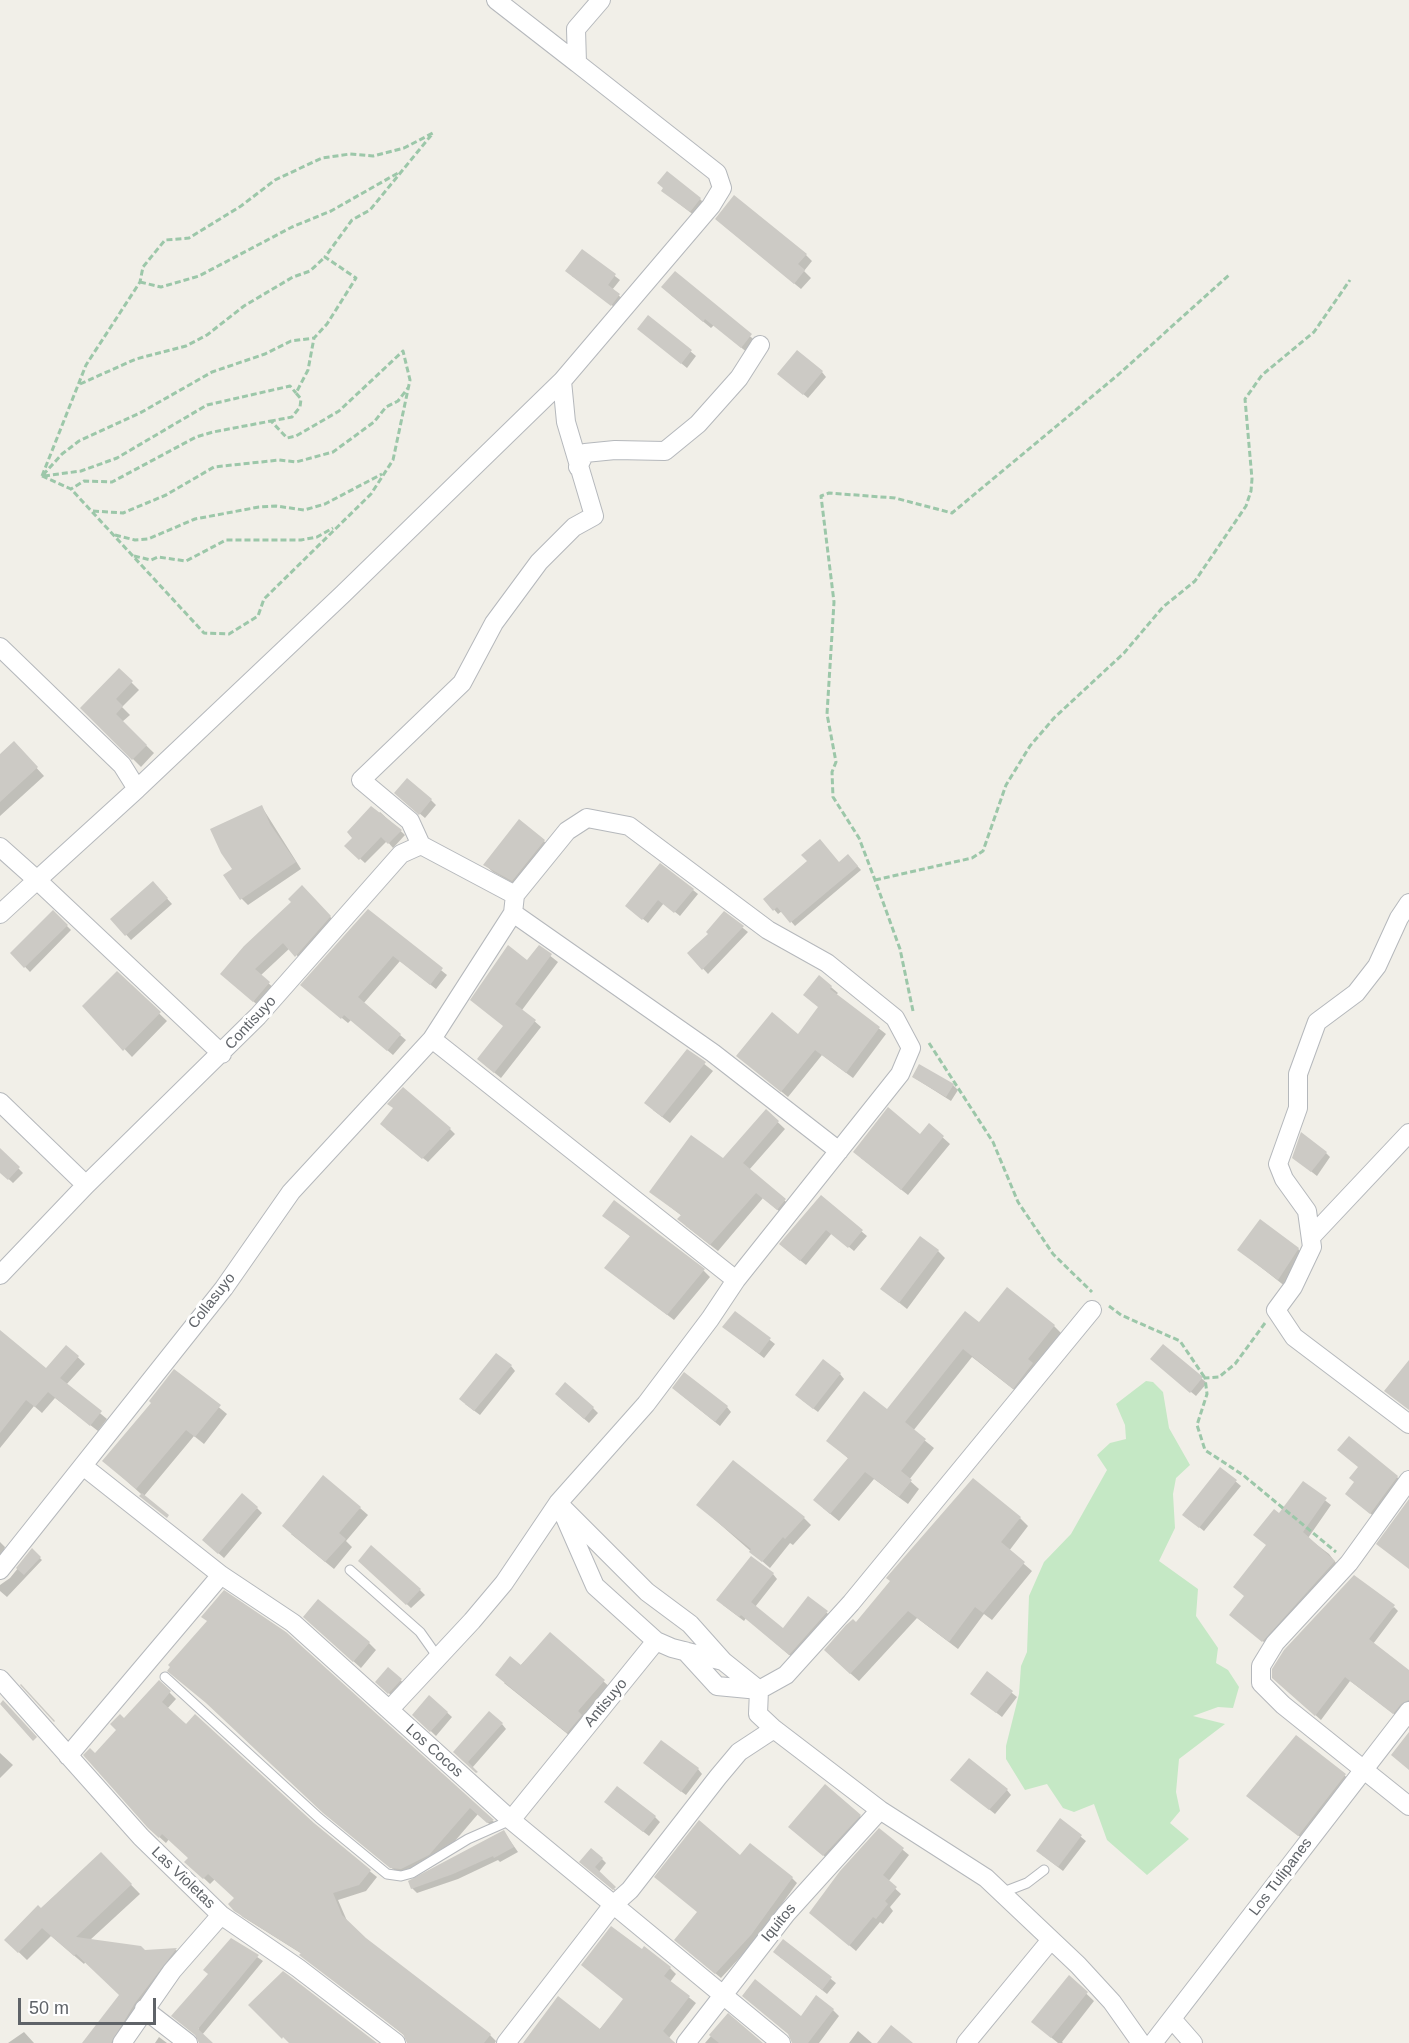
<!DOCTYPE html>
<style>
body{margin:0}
#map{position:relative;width:1409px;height:2043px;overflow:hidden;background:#f1efe8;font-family:Helvetica,sans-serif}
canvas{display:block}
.scale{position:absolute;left:18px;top:1998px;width:138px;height:27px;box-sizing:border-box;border:3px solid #5f6368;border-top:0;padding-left:8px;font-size:18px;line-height:21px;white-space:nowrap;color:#5f6368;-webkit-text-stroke:4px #fff;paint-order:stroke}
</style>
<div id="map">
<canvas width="1409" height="2043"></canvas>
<div class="scale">50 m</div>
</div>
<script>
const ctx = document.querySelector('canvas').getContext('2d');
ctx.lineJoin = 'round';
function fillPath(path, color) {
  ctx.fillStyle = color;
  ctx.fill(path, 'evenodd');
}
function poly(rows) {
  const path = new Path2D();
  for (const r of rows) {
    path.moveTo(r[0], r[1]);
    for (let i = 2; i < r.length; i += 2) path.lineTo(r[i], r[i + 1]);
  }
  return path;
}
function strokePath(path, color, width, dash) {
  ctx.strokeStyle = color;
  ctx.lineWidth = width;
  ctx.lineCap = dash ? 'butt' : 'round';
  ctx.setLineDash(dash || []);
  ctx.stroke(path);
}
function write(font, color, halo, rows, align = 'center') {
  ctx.font = font + ' Helvetica,sans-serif';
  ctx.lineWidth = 6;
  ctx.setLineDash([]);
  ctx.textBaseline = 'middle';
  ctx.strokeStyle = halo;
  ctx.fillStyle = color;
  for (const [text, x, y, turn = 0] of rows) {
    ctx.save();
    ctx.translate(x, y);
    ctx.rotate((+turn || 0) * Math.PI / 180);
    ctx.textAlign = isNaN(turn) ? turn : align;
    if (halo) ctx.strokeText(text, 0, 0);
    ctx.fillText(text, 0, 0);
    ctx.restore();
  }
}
const green = poly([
 [1146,1381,1153,1382,1163,1392,1169,1428,1190,1465,1176,1478,1173,1494,1175,1528,1159,1561,1198,1589,1196,1616,1218,1648,1216,1663,1228,1670,1239,1687,1233,1708,1218,1707,1193,1716,1225,1724,1179,1759,1176,1792,1180,1811,1170,1823,1189,1839,1147,1875,1107,1840,1094,1804,1074,1812,1063,1808,1047,1784,1025,1790,1006,1759,1006,1746,1019,1694,1021,1666,1027,1652,1029,1596,1044,1562,1071,1534,1107,1470,1097,1455,1110,1443,1126,1439,1125,1425,1116,1404]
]);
const shadow = poly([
 [668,195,700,199,705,204,695,216],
 [723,225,806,255,812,261,804,271,811,278,801,289],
 [582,251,620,280,612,290,624,300,617,309,572,276],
 [675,273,758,343,749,354,714,325,711,328,671,295],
 [649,317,696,356,687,368,644,333],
 [822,372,826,377,808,398,784,378],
 [119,670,139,690,122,707,130,715,122,722,154,753,141,767,82,708],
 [21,751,44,776,0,816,0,756],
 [401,798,431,800,436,805,425,818],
 [262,807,301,869,248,905,242,899,234,869],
 [380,812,405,835,393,848,387,841,365,863,346,846],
 [520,821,552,848,520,887,493,872,485,865],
 [852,860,861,870,795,926,782,911,778,914,765,899],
 [153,883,172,904,131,940,112,919],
 [302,887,336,923,302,961,290,948,260,976,275,989,260,1007,228,980,293,902],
 [693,890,698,894,680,916,664,903,648,923,627,906],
 [368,911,447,975,436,989,400,961,363,1004,406,1040,393,1055,351,1020,348,1023,308,990],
 [53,912,71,930,30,972,12,953],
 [724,913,748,932,708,974,689,953,711,934],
 [539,947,558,962,522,1010,541,1027,501,1078,485,1065,504,1026,528,962],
 [117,973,167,1021,132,1057,84,1006],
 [831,987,838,993,836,995,886,1034,853,1078,822,1055,788,1097,738,1056,798,1036,820,1008,805,995],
 [688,1051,713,1071,670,1123,653,1110],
 [913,1077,953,1085,958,1090,951,1101],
 [766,1111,785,1129,749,1170,792,1207,785,1216,763,1198,718,1251,686,1226,682,1216,651,1192,724,1160],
 [929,1125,950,1144,908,1195,861,1158,920,1136],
 [386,1129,450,1129,455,1134,428,1162],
 [0,1150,23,1173,13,1183,0,1171],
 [1326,1153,1330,1157,1317,1176,1299,1162],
 [821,1198,867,1236,854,1251,832,1233,806,1265,786,1249],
 [604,1216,704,1271,710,1277,674,1320,606,1268,631,1237],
 [1298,1249,1306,1256,1286,1287,1239,1250],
 [938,1251,945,1258,907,1309,882,1289],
 [735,1313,775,1344,764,1358,729,1331],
 [980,1324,1054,1326,1062,1334,1022,1396,972,1357,913,1431,934,1448,909,1480,919,1489,908,1504,874,1479,839,1521,823,1508,849,1459,828,1441,888,1411],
 [0,1332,46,1370,67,1347,85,1364,66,1385,107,1419,98,1431,55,1398,42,1413,34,1406,0,1448],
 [1163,1346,1207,1383,1196,1396,1157,1364],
 [511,1366,515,1371,480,1415,465,1404],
 [175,1371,227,1414,204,1444,194,1436,144,1496,169,1519,112,1468],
 [840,1374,844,1379,818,1412,802,1400],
 [679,1393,727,1407,731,1412,720,1426],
 [561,1399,593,1408,598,1413,589,1423],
 [1221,1469,1241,1486,1204,1531,1189,1519],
 [1397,1477,1402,1482,1376,1518,1352,1499],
 [1303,1483,1331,1505,1308,1538,1329,1554,1340,1568,1269,1646,1236,1620,1279,1515],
 [698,1505,804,1518,811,1525,793,1545,790,1543,770,1568],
 [257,1508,262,1513,224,1558,209,1545],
 [360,1508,368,1515,346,1541,352,1547,334,1569,291,1534],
 [1020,1518,1028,1526,1009,1551,1032,1571,992,1620,984,1614,958,1649,917,1618,859,1681,834,1659,856,1624],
 [0,1542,5,1547,0,1563],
 [32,1551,42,1560,7,1597,0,1591,0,1585,10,1578],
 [360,1561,420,1590,425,1595,411,1608],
 [773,1574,777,1579,755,1607,783,1630,808,1598,832,1617,794,1659,746,1618,744,1621,723,1605],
 [1394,1607,1398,1611,1373,1644,1409,1672,1409,1705,1398,1717,1350,1681,1321,1720,1279,1683],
 [313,1625,369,1643,376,1650,361,1668],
 [285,1633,493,1821,500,1828,496,1830,478,1814,437,1862,399,1874,333,1820],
 [550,1634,612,1689,575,1740,504,1683],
 [388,1669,406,1685,394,1698,377,1682],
 [987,1673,1017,1697,1002,1717,977,1698],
 [159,1682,176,1699,167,1709,377,1877,366,1891,338,1900,348,1923,365,1939,490,2035,496,2041,495,2043,408,2043,405,2036,302,1954,243,1917,230,1904,236,1898,215,1879,210,1884,193,1868,190,1858,169,1839,166,1843,156,1834,95,1756],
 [430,1697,452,1717,436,1736,414,1715],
 [502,1724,506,1729,472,1768,455,1752],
 [1297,1737,1350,1780,1304,1840,1253,1800],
 [0,1753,13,1765,0,1778],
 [650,1768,698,1769,702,1774,686,1795],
 [957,1784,1007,1790,1011,1795,995,1814],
 [611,1807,655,1817,660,1822,649,1836],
 [860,1816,864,1820,829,1860,795,1831],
 [1060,1820,1086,1841,1063,1871,1042,1855],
 [879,1830,909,1855,888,1882,901,1894,890,1907,893,1911,883,1924,880,1922,856,1951,817,1918],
 [504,1832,518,1852,500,1862,498,1860,458,1879,417,1893,412,1888],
 [101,1854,140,1894,90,1940,144,1952,176,1950,185,1958,123,2043,84,2043,121,1995,86,1961,84,1964,51,1936,27,1960,6,1940],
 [741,1857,792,1878,797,1883,756,1940,721,1978,681,1945],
 [602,1859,606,1863,599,1872,618,1893,586,1866],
 [232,1940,263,1961,202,2035,208,2043,201,2043,197,2035,210,1974],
 [783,1941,836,1983,827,1994,780,1957],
 [642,1951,670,1968,676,1974,670,1982,696,2003,669,2038,675,2043,525,2043,599,2030,625,1999],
 [1069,1977,1094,2001,1062,2042,1063,2043,1058,2043,1041,2029],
 [833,2010,839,2016,819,2043,793,2043,801,2018],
 [728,2016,761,2043,705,2043],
 [858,2031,872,2043,849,2043],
 [24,2032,34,2043,8,2043],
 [159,2037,167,2043,155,2043]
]);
const building = poly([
 [667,171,701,198,690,212,661,191,663,188,657,183],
 [734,195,807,254,798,264,805,270,794,284,715,219],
 [582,249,616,274,608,285,620,294,611,306,565,271],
 [675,271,752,334,741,348,705,319,703,322,661,287],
 [648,315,692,350,681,364,637,329],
 [797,350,823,371,803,395,777,374],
 [119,668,133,681,116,699,123,706,116,714,147,745,132,760,80,708],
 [14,741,38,767,0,802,0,754],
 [407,778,432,799,419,815,394,793],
 [262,805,270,824,296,862,240,900,223,875,232,869,221,853,210,829],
 [371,806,402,830,388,844,381,837,359,860,344,846,352,838,347,832],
 [519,819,545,840,512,881,483,865],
 [820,839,839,862,848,854,858,866,790,923,777,907,773,911,763,899,807,861,801,855],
 [660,863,694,889,674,913,658,900,642,920,625,906],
 [153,881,168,898,125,936,110,919],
 [302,885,331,916,295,957,283,943,255,969,270,982,253,1002,220,974,244,946,291,902,288,899],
 [368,909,443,968,430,985,393,956,358,997,401,1034,387,1051,344,1015,341,1019,300,985],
 [53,910,68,925,24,968,10,953],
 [724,911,744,926,702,970,687,953,708,934,706,932],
 [508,945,527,960,539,945,552,954,515,1004,536,1020,494,1073,477,1059,503,1026,470,1000],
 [117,971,161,1012,123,1051,82,1006],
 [819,975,832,986,830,989,880,1027,846,1073,815,1050,781,1092,736,1056,772,1012,798,1034,818,1007,803,995],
 [687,1049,706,1062,662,1117,644,1103],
 [919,1064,954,1084,946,1097,912,1077],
 [403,1087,451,1128,422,1159,380,1124,393,1108,387,1104],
 [888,1107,920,1134,929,1123,944,1136,901,1190,853,1152],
 [766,1109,779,1121,743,1163,786,1199,777,1210,756,1193,710,1245,677,1219,681,1215,649,1192,691,1135,723,1158],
 [1301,1132,1327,1152,1311,1172,1292,1158],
 [0,1148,20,1167,8,1180,0,1173],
 [821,1195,863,1230,848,1248,826,1230,800,1261,779,1244],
 [614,1200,705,1269,667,1315,604,1268,630,1236,602,1216],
 [1260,1219,1299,1248,1278,1280,1237,1250],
 [920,1236,939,1250,899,1303,880,1289],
 [1007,1287,1055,1325,1028,1359,1033,1363,1013,1389,963,1349,905,1422,926,1439,901,1471,912,1480,899,1497,865,1472,830,1514,813,1500,848,1458,826,1441,864,1391,887,1409,965,1311,979,1322],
 [735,1311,771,1338,759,1354,722,1327],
 [0,1330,46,1368,66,1345,79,1356,60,1378,102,1411,90,1426,48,1392,35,1407,26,1400,0,1433],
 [1163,1344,1203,1377,1190,1393,1150,1359],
 [496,1353,512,1365,474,1411,459,1399],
 [823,1359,841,1373,813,1409,795,1395],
 [1409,1360,1409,1410,1384,1391],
 [174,1369,221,1405,195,1437,186,1430,136,1489,102,1461,151,1403,149,1401],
 [684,1372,728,1406,715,1422,672,1388],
 [565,1382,594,1407,584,1419,555,1394],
 [1349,1436,1398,1476,1370,1514,1345,1494,1354,1482,1349,1478,1358,1467,1337,1450],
 [733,1460,805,1517,785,1539,783,1537,762,1562,749,1552,751,1549,696,1505],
 [1220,1467,1237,1480,1199,1528,1182,1515],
 [323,1475,361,1507,339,1533,346,1539,325,1562,282,1526],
 [973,1478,1021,1517,1001,1542,1025,1562,983,1613,975,1607,949,1642,908,1611,850,1674,824,1650,846,1625,853,1619,856,1622,890,1581,886,1578],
 [1303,1481,1327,1498,1303,1532,1335,1561,1262,1642,1229,1615,1244,1596,1233,1587,1266,1545,1253,1535,1274,1509,1279,1513],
 [142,1493,169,1515,167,1518,139,1496],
 [242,1493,258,1507,218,1554,202,1540],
 [1409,1499,1409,1569,1376,1544],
 [371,1545,421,1589,406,1605,358,1561],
 [32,1548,41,1557,24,1575,16,1568],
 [751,1556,774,1573,751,1602,783,1628,808,1596,828,1611,789,1655,741,1615,739,1617,716,1600],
 [1354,1575,1395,1605,1369,1639,1409,1670,1409,1700,1401,1704,1393,1714,1345,1677,1315,1716,1272,1678,1272,1669,1284,1650],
 [224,1590,286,1632,494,1820,487,1823,470,1808,429,1855,401,1869,390,1868,323,1813,206,1703,167,1671,170,1667,168,1665,207,1621,201,1617],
 [318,1599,370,1642,353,1662,303,1617],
 [550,1632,605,1680,578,1711,582,1715,567,1733,495,1675,510,1656,521,1665],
 [388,1667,402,1679,388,1694,375,1682],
 [987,1671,1013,1691,996,1713,970,1694],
 [159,1680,171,1691,162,1702,186,1724,195,1714,314,1823,371,1870,359,1885,333,1893,342,1915,366,1938,491,2034,484,2043,407,2043,403,2034,299,1955,301,1953,234,1911,228,1904,234,1898,208,1874,203,1879,184,1862,188,1858,162,1834,159,1838,148,1828,83,1755,90,1748,95,1753,116,1730,110,1724,120,1714,124,1718],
 [21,1684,55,1721,54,1722,20,1685],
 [429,1695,448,1712,430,1732,412,1715],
 [3,1700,37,1737,33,1741,0,1704],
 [489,1711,503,1723,468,1762,478,1772,476,1773,453,1752],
 [1409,1732,1409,1770,1391,1755],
 [1296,1735,1346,1774,1298,1836,1246,1796],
 [661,1740,699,1768,681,1792,643,1763],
 [969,1758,1008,1789,989,1810,950,1780],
 [825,1784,861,1815,823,1856,788,1827],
 [617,1786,656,1816,643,1832,604,1802],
 [1060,1818,1082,1835,1058,1867,1036,1851],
 [699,1820,740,1855,750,1843,793,1877,751,1935,715,1974,674,1940,697,1912,654,1877],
 [879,1828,904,1848,883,1875,897,1887,885,1901,888,1904,876,1919,873,1917,849,1946,809,1913,840,1871],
 [504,1830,514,1847,494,1858,493,1856,453,1874,411,1889,408,1881],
 [591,1848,603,1858,595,1867,616,1887,613,1890,579,1862],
 [101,1852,132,1884,76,1937,141,1946,145,1950,177,1948,135,2003,111,2043,82,2043,119,1995,76,1954,74,1956,42,1928,18,1953,4,1940,38,1905,41,1908],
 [611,1926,642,1949,644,1946,671,1967,664,1976,690,1996,663,2031,675,2043,523,2043,558,1996,600,2029,623,1999,581,1965],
 [231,1938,259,1955,198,2029,213,2043,199,2043,195,2035,171,2016,208,1974,203,1970],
 [783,1939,832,1977,822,1990,773,1952],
 [283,1971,291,1977,377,2043,289,2043,283,2037,282,2039,248,2005],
 [1069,1975,1088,1992,1051,2038,1031,2022],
 [755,1979,801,2016,816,1995,834,2009,808,2043,792,2043,788,2034,742,1996],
 [728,2013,763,2043,719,2043,709,2035],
 [891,2025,913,2043,877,2043]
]);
const path = poly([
 [140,282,161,287,199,276,292,227,331,211,398,173],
 [80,384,136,359,186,346,207,335,244,306,293,277,310,271,325,257],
 [43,475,62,454,79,441,140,413,212,372,265,354,291,341,314,338],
 [42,476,71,489,204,633,229,634,258,616,264,599,371,494,393,460,410,380,403,351,339,411,296,436,287,438,271,421,213,432,196,437,112,482,84,481,71,489],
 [42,476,86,365,140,282,143,267,165,240,189,238,241,206,275,180,322,158,350,154,373,156,404,148,433,133,370,210,352,220,325,257,356,278,327,324,314,338,308,370,296,393,301,399,300,407,292,417,271,421],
 [44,476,81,471,117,458,207,405,290,386,296,393],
 [93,511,123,513,166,495,214,467,279,460,296,462,333,452,374,422,386,407,398,401,408,388],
 [115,535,135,540,148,539,195,519,259,507,276,506,304,510,325,504,382,474],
 [134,556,151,560,158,557,186,561,226,540,301,540,317,537,333,528],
 [875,880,972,858,983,851,1006,785,1030,746,1054,718,1124,653,1163,607,1195,581,1246,506,1251,491,1252,479,1245,399,1262,375,1314,332,1350,280],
 [913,1011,900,949,875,880,859,838,833,797,832,772,836,762,827,714,834,602,821,496,829,493,895,498,952,513,1119,374,1229,275],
 [929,1043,993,1142,1018,1202,1053,1254,1092,1292],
 [1109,1306,1121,1315,1180,1341,1205,1378],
 [1265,1323,1235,1364,1219,1377,1205,1378,1207,1394,1197,1425,1205,1450,1243,1475,1336,1552]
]);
const service = poly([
 [350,1570,420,1632,437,1656],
 [165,1677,319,1818,387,1874,401,1876,412,1873,468,1839,511,1820],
 [1001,1893,1027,1883,1044,1870]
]);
const minor = poly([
 [496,0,577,63],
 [578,467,585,453,615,450,665,451,698,424,739,378,760,345],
 [0,647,122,765,137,789,37,880,222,1054],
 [137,789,343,594,562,381],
 [421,845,410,821,361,780,462,683,494,623,539,562,574,527,594,516,566,422,562,381,711,206,722,188,717,173,577,63,576,29,601,0],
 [0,847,37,880,0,914],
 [1409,903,1399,918,1377,966,1356,993,1317,1022,1298,1074,1298,1108,1278,1164,1284,1179,1307,1211,1312,1247,1293,1287,1276,1310,1294,1337,1409,1424],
 [513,913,713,1053,839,1151],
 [432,1039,736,1280],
 [0,1102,86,1185],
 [1311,1237,1409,1133],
 [0,1275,86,1185,258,1016,401,854,421,845,515,895],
 [83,1466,221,1575,293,1623,511,1820,781,2043],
 [1409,1480,1349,1563,1275,1643,1261,1666,1261,1683,1283,1705,1409,1806],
 [558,1503,647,1592,690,1624,723,1661,758,1689],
 [563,1513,595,1586,656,1641],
 [0,1570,224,1288,291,1192,432,1039,513,913,515,895,567,831,587,818,629,826,768,930,827,963,895,1018,911,1048,900,1074,736,1280,710,1319,646,1404,558,1503,504,1583,472,1621,389,1710],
 [685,1651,717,1686,759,1690,786,1675,851,1603,1092,1310],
 [0,1679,141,1837,221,1915,298,1968,396,2043],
 [759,1690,758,1714,774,1729,880,1810,986,1878,1078,1965,1112,2002,1141,2043],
 [68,1756,221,1575],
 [511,1820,656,1641,672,1648,723,1661],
 [144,2009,188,2043],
 [1172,2019,1193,2043],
 [122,2043,172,1971,221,1915],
 [506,2043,612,1906,630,1890,718,1777,739,1752,774,1729],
 [686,2043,786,1914,880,1810],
 [966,2043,1050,1941],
 [1153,2043,1409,1711]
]);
const streetNames = [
 ["Contisuyo",251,1023,-47],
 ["Collasuyo",212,1301,-52],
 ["Antisuyo",606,1703,-50],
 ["Los Cocos",434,1751,42],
 ["Los Tulipanes",1281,1877,-53],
 ["Las Violetas",183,1878,44],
 ["Iquitos",779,1923,-51]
];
fillPath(green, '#c5e8c5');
fillPath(shadow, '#0003');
fillPath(building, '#cccac5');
strokePath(service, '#b5b8bc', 11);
strokePath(minor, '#b5b8bc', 20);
strokePath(path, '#9cc7a9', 3, [6, 3]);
strokePath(service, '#fff', 9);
strokePath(minor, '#fff', 18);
write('15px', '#5f6368', '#fff', streetNames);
</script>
